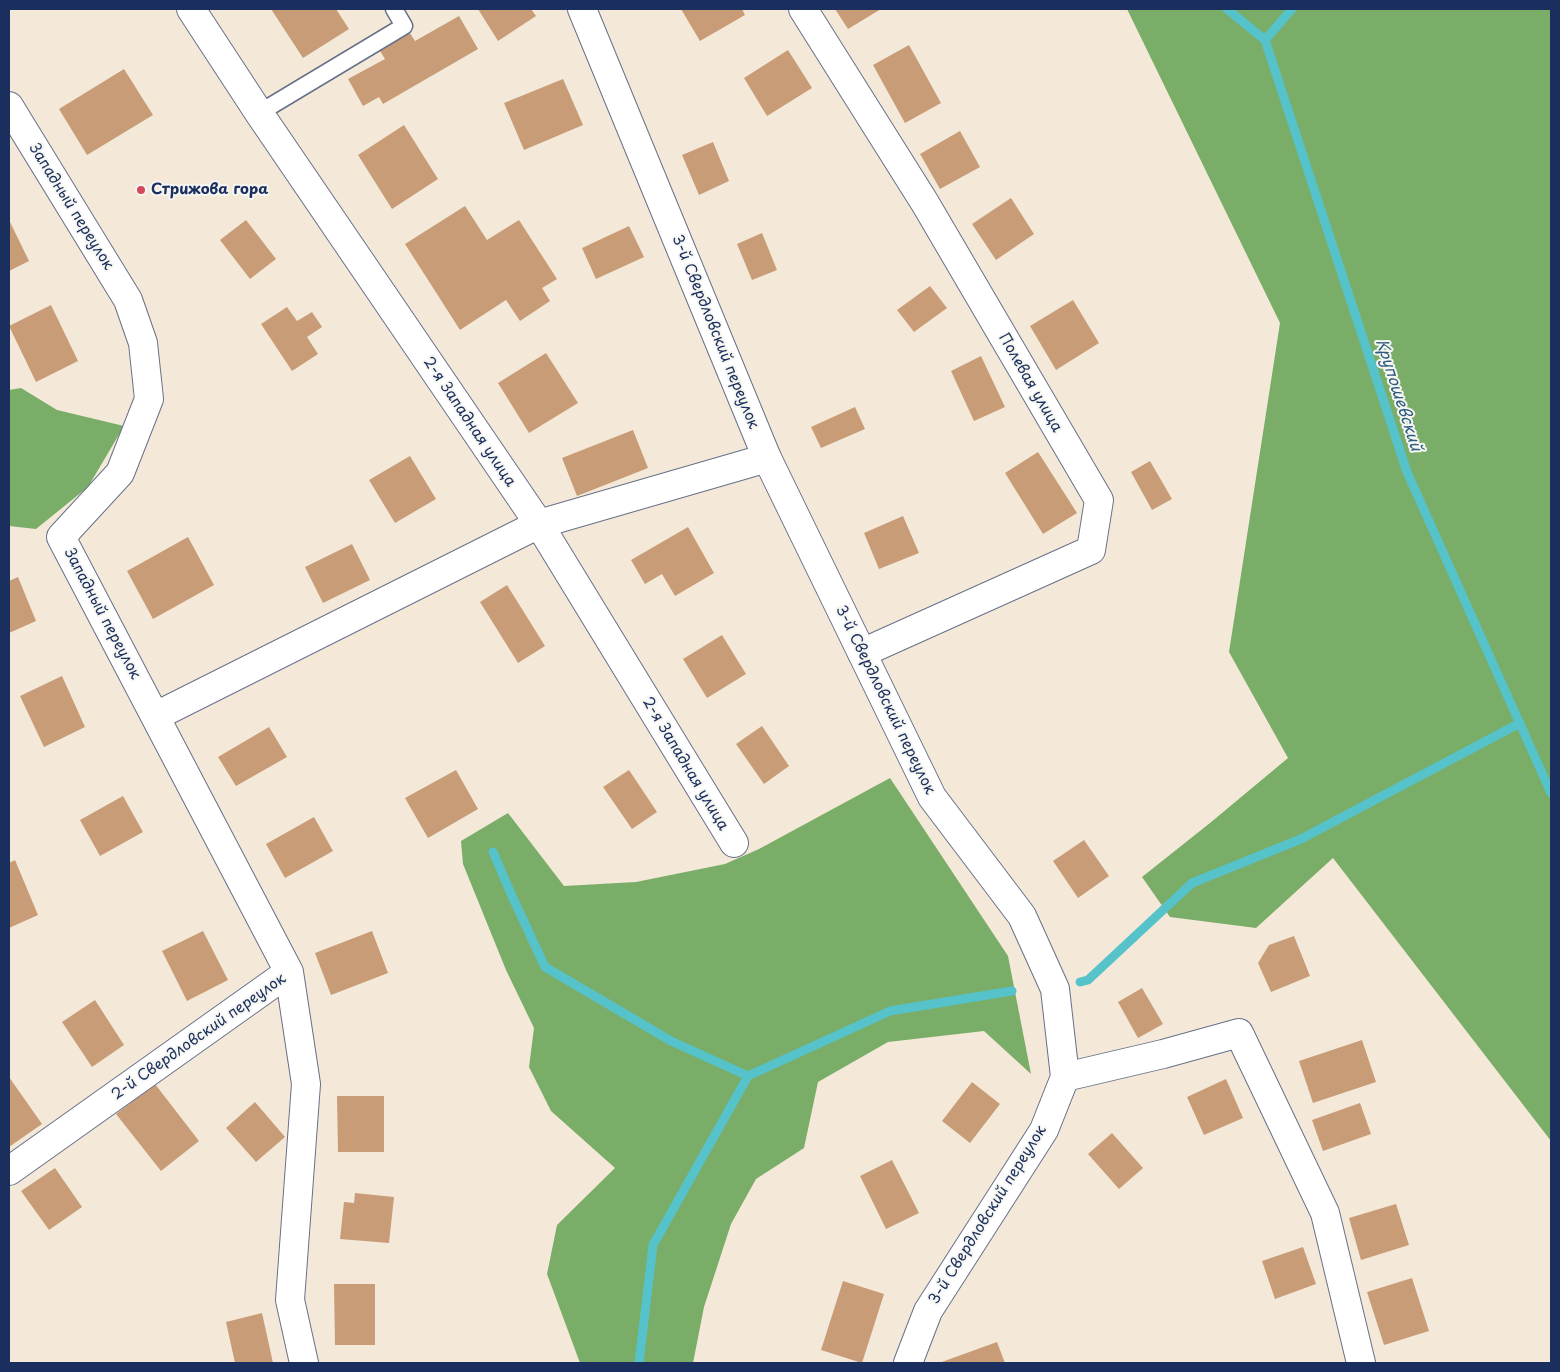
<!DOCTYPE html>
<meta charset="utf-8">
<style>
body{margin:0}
#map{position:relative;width:1560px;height:1372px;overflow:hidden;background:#f4e9d8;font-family:"Playpen Sans",sans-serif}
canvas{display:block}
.frame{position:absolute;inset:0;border:10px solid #1b2f5e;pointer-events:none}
</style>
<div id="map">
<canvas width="1560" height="1372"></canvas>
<div class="frame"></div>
</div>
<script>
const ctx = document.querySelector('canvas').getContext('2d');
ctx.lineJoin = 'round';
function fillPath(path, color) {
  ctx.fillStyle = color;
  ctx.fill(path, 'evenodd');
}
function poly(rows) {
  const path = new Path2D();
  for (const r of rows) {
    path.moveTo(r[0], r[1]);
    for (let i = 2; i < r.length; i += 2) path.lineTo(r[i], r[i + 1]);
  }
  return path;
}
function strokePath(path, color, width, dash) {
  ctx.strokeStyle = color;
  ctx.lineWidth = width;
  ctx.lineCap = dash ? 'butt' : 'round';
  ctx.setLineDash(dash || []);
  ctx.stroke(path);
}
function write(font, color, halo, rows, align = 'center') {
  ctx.font = font + ' "Playpen Sans",sans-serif';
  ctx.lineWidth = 4;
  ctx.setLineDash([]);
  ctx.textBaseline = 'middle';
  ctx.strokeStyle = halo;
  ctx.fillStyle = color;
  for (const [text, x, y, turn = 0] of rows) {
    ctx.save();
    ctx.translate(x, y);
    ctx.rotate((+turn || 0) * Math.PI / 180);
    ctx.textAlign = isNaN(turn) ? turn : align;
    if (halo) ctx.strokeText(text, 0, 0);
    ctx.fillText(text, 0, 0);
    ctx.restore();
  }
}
const forest = poly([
 [1127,9,1551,9,1551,1141,1333,858,1256,928,1170,917,1142,877,1210,823,1288,758,1229,652,1280,323],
 [21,388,57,410,124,426,88,487,36,529,9,526,9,390],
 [890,778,1008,956,1031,1074,984,1031,888,1042,818,1082,804,1148,756,1179,731,1224,704,1307,693,1363,580,1363,547,1274,557,1225,615,1168,551,1111,529,1067,534,1028,506,970,463,864,461,841,508,813,564,886,636,882,725,864,759,849]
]);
const stream = poly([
 [1227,9,1265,40,1407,472,1551,793],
 [1265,40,1292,9],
 [493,852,512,896,545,967,671,1041,748,1076],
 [1080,982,1088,980,1192,883,1301,839,1520,723],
 [639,1363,653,1245,748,1076,890,1011,1012,991]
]);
const building = poly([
 [271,9,336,9,349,29,303,58],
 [478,9,531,9,536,16,498,41],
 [681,9,742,9,745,15,700,41],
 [835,9,881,9,848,29],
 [459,16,478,49,383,104,379,97,363,106,348,79,385,59,380,51,410,33,415,41],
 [909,45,941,103,905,123,873,65],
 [788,50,812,88,767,116,744,78],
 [124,69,153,115,87,155,59,109],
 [563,79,583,125,524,150,504,103],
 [404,125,438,179,392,209,358,155],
 [960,131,980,167,940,189,920,154],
 [713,142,729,181,699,195,682,155],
 [1011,198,1034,234,996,260,972,224],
 [465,206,487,240,519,220,557,279,542,288,550,301,520,321,506,300,460,330,405,244],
 [246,220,276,259,250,279,220,240],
 [10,222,29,261,9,271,9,223],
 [629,226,644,257,596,279,582,248],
 [762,233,777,270,752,280,737,244],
 [930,286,947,308,914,332,897,310],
 [1073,300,1099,343,1056,370,1030,326],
 [51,305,78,361,36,382,9,326],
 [287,307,297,321,312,312,322,327,307,337,318,354,292,371,261,324],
 [546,353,578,403,529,433,498,383],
 [981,356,1005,407,974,421,951,371],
 [855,407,865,429,821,448,811,427],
 [633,430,648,468,577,496,562,458],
 [1038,452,1077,513,1043,534,1005,473],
 [410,456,436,499,395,523,369,480],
 [1150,461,1172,499,1152,510,1131,472],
 [903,516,919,553,879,569,864,533],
 [688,527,714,573,675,596,662,574,645,584,631,560],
 [188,537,214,585,153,619,127,571],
 [352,544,370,580,323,603,305,567],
 [18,577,36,621,9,633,9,581],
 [507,585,545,646,518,663,480,602],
 [722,635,746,674,707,698,683,659],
 [62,676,85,727,44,747,20,696],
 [762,726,789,766,764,784,736,744],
 [269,727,287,757,236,786,218,757],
 [456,770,478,809,428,838,405,798],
 [629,770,657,812,632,829,603,787],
 [123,796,143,832,100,856,80,820],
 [314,817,333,851,285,878,266,844],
 [1084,840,1109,876,1078,898,1053,861],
 [15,860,38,915,9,928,9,863],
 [203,931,228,980,187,1001,162,951],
 [372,931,388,973,331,995,315,953],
 [1294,936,1310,976,1271,992,1258,963,1269,945],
 [1142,988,1163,1024,1138,1038,1118,1002],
 [95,1000,124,1045,92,1067,62,1022],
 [1362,1040,1376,1082,1313,1103,1299,1061],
 [9,1077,42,1124,9,1147],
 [1226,1079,1243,1118,1204,1135,1187,1097],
 [972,1082,1000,1104,970,1143,942,1121],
 [155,1084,199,1141,161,1171,116,1114],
 [337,1096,384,1096,384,1152,338,1152],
 [255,1102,285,1137,256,1162,226,1128],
 [1360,1103,1371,1134,1323,1151,1312,1120],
 [1112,1133,1143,1168,1119,1189,1088,1154],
 [892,1160,919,1213,886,1229,860,1176],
 [55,1168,82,1207,49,1230,21,1191],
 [355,1193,394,1197,389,1243,340,1239,344,1202,354,1203],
 [1396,1204,1409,1245,1361,1260,1349,1218],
 [1303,1247,1316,1284,1275,1299,1262,1261],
 [1412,1278,1429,1331,1384,1345,1367,1292],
 [843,1281,884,1294,862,1363,821,1350],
 [334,1284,375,1284,375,1345,335,1345],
 [262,1313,273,1363,235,1363,226,1322],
 [997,1342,1005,1363,939,1363]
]);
const service = poly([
 [259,113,404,26,394,9]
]);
const minor = poly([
 [191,9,259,113,539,524,734,843],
 [803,9,925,203,1099,500,1091,550,862,653],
 [9,106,128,300,143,343,149,399,120,473,61,537,289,972,306,1084,290,1300,304,1363],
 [156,716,539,524,767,458],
 [1065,1077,1163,1054,1239,1033,1325,1213,1361,1363],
 [9,1171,289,972]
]);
const secondary = poly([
 [582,9,767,458,932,797,1022,916,1055,989,1065,1077,1044,1130,928,1311,908,1363]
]);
const markers = [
 [141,190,5,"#d1495b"]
];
const poiNames = [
 ["Стрижова гора",151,190]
];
const streetNames = [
 ["Западный переулок",71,207,58],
 ["3-й Свердловский переулок",715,332,68],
 ["Полевая улица",1030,383,60],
 ["2-я Западная улица",469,422,56],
 ["Западный переулок",102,614,62],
 ["3-й Свердловский переулок",885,700,64],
 ["2-я Западная улица",685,764,59],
 ["2-й Свердловский переулок",199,1037,-35],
 ["3-й Свердловский переулок",988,1215,-58]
];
const waterNames = [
 ["Крупошевский",1398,395,72]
];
fillPath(forest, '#7aad68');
strokePath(stream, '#55c3c9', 9);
fillPath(building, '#c89c77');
strokePath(service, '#677089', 19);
strokePath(minor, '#677089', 30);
strokePath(secondary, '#677089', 30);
strokePath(service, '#fff', 16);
strokePath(minor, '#fff', 28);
strokePath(secondary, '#fff', 28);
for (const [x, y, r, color] of markers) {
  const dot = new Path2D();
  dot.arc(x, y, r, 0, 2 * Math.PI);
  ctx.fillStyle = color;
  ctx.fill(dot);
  strokePath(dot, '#f6f6f2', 2);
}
write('bold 15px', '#1b2f5e', '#f6f6f2', poiNames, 'left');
write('15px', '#1b2f5e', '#f6f6f2', streetNames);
write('italic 16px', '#2c5b7e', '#f6f6f2', waterNames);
</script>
